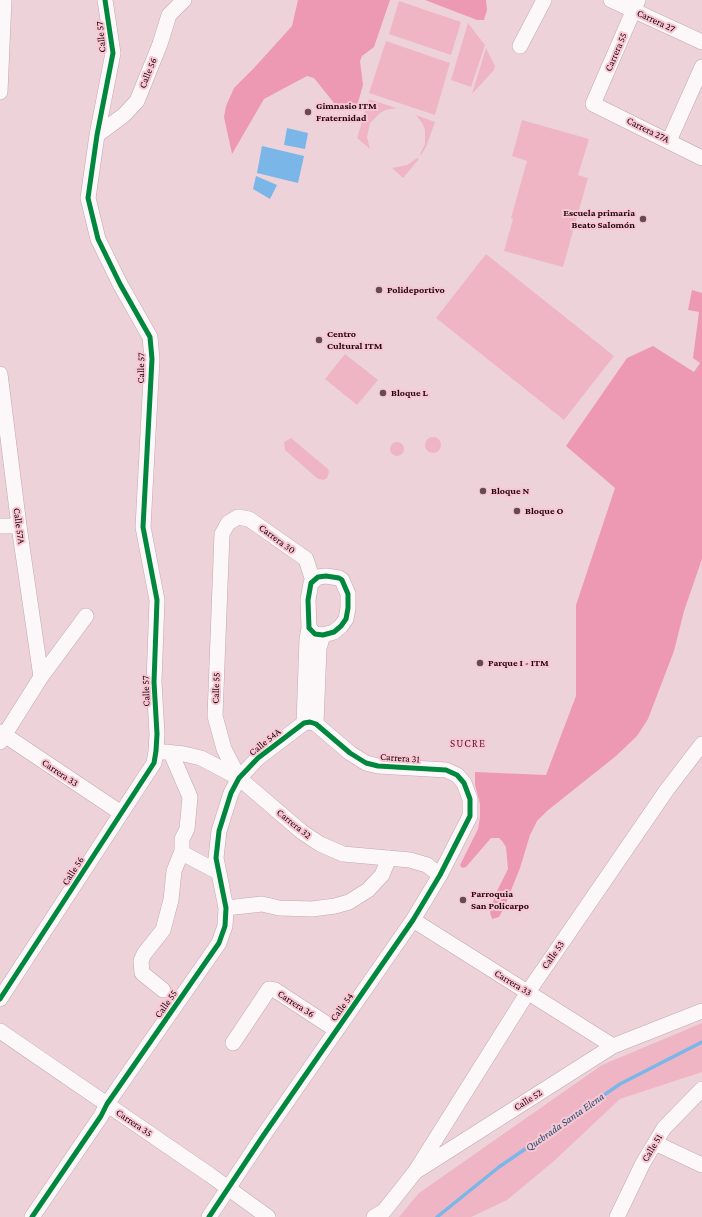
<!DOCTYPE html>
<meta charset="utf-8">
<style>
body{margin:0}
canvas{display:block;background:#edd2d9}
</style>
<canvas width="702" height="1217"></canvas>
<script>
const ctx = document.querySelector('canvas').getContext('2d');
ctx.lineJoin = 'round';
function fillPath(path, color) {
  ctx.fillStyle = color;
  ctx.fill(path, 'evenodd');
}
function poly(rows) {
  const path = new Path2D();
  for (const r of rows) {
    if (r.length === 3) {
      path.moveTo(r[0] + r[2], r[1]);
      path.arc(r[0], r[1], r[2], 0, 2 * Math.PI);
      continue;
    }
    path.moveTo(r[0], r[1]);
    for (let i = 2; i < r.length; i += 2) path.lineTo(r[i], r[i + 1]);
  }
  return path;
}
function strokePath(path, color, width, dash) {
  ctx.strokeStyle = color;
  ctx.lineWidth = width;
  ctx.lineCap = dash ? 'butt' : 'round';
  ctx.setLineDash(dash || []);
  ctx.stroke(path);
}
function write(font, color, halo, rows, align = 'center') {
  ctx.font = font + ' "Crimson Pro",serif';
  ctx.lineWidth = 4;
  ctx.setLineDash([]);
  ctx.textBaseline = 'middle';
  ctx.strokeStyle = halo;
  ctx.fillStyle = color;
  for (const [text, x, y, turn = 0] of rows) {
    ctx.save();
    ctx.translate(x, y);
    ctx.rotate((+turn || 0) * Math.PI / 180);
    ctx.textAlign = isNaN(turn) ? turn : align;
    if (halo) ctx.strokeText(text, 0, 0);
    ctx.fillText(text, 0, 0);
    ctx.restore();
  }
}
const green = poly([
 [399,1,461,22,451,55,389,34],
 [468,23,485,45,471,87,451,80],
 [386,41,450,63,435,115,369,93],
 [486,48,495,66,494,70,472,94],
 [369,99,396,108,386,110,380,113,370,123,367,137,370,149,357,138],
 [416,115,435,122,426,147,421,155,420,154,425,144,425,130,422,123],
 [522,120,589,139,578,175,588,178,563,267,504,251,513,219,511,218,527,161,512,156],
 [417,158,419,159,403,178,392,168,407,165],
 [486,254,614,356,564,420,436,318],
 [345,354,378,380,357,405,325,379],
 [433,445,8],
 [291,438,328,469,329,472,327,478,324,480,318,479,285,450,284,442],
 [397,449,7],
 [702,1023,702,1072,620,1099,554,1161,507,1200,471,1217,399,1217,419,1193,602,1065]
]);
const forest = poly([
 [298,0,390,0,374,47,362,56,360,61,363,85,357,106,352,109,338,108,314,78,307,76,264,99,232,154,224,117,226,106,234,88,254,68,292,26],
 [425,0,486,0,487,10,484,20,477,20],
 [692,290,702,293,702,559,684,611,674,651,648,719,637,736,616,756,547,811,537,821,530,835,520,868,504,908,499,917,492,919,490,912,495,895,508,869,506,847,502,841,499,838,491,838,466,867,462,868,460,865,478,829,480,817,480,804,475,785,475,772,546,775,576,696,576,605,615,488,566,446,627,358,653,346,694,372,700,363,693,358,699,312,688,310]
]);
const water = poly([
 [287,128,308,133,305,149,284,145],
 [262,146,304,156,298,183,257,173],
 [256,176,277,185,270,199,253,189]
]);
const stream = poly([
 [437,1217,499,1167,620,1084,702,1042]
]);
const minor = poly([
 [611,0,702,42],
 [638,0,593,104,702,158],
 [520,46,544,0],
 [0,92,4,0],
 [97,135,124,115,137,101,160,44,169,15,184,0],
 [669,141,702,67],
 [0,374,19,526,41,677],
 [0,526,19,526],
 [326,576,339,578,342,580,348,594,348,608,346,619,341,626,334,632,323,635,315,634,309,628,308,600,311,583,318,577,326,576],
 [304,723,307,639,309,628],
 [316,724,319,648,323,635],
 [0,732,121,813],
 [0,742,41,677,86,616],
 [156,751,184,754,201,758,239,778,302,832,320,844,343,854,410,860,427,865,440,875],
 [171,753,190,797,187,829,182,839,182,851,184,854,218,872],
 [239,778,224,749,215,716,222,534,228,523,238,517,249,519,306,559,313,581],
 [226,908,262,904,279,908,312,909,335,906,349,902,368,890,382,875,389,858],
 [413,920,613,1046],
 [163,990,142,973,141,961,144,954,163,930,171,900,174,871,182,851],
 [0,999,154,763,156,751,157,734,154,682,157,600,143,527,152,359,150,337,120,284,98,239,88,198,97,135,113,53,105,0],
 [0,1031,210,1175,268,1217],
 [233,1043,269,989,275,990,336,1030],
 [655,1143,702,1165],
 [415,1172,528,992,666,791,702,744],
 [32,1217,101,1116,107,1104,219,943,225,926,226,908,216,858,219,831,231,793,239,778,258,758,304,723,310,722,316,724,350,753,366,763,378,766,446,770,457,775,464,783,470,799,470,816,440,875,413,920,263,1136,209,1217],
 [374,1217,384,1211,415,1172,613,1046,702,1011],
 [617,1217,643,1163,664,1128,702,1089]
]);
const cycleway = poly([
 [326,576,339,578,342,580,348,594,348,608,346,619,341,626,334,632,323,635,315,634,309,628,308,600,311,583,318,577,326,576],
 [0,999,154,763,156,751,157,734,154,682,157,600,143,527,152,359,150,337,120,284,98,239,88,198,97,135,113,53,105,0],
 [32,1217,101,1116,107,1104,219,943,225,926,226,908,216,858,219,831,231,793,239,778,258,758,304,723,310,722,316,724,350,753,366,763,378,766,446,770,457,775,464,783,470,799,470,816,440,875,413,920,263,1136,209,1217]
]);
const markers = [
 [308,112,4,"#644b52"],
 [643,219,4,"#644b52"],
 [379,290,4,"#644b52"],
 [319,340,4,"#644b52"],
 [383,393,4,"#644b52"],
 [483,491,4,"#644b52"],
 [517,511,4,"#644b52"],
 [480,663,4,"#644b52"],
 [463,900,4,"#644b52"]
];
const streetNames = [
 ["Carrera 27",656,21,25],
 ["Calle 57",101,37,-95],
 ["Carrera 55",616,52,-67],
 ["Calle 56",148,73,-68],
 ["Carrera 27A",648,130,26],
 ["Calle 57",141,368,-89],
 ["Calle 57A",19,526,82],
 ["Carrera 30",277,539,36],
 ["Calle 55",216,688,-88],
 ["Calle 57",146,691,-92],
 ["Calle 54A",265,742,-39],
 ["Carrera 31",400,758,4],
 ["Carrera 33",60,773,34],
 ["Carrera 32",294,824,39],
 ["Calle 56",73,871,-57],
 ["Calle 53",553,955,-55],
 ["Carrera 33",513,983,31],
 ["Calle 55",166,1004,-55],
 ["Carrera 36",296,1004,33],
 ["Calle 54",342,1007,-54],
 ["Calle 52",528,1100,-32],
 ["Carrera 35",134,1123,34],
 ["Calle 51",652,1148,-59]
];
const poiNames = [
 ["Gimnasio ITM",316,106],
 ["Fraternidad",316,118],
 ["Escuela primaria",635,213,"right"],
 ["Beato Salomón",635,225,"right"],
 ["Polideportivo",387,290],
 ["Centro",327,334],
 ["Cultural ITM",327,346],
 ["Bloque L",391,393],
 ["Bloque N",491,491],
 ["Bloque O",525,511],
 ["Parque I - ITM",488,663],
 ["Parroquia",471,894],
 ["San Policarpo",471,906]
];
const neighbourhoodNames = [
 ["SUCRE",468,744]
];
const waterNames = [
 ["Quebrada Santa Elena",565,1122,-35]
];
fillPath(green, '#f0b5c5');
fillPath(forest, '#ee99b4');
fillPath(water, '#7ab7e8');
strokePath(stream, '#7ab7e8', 3.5);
strokePath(minor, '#c2a7af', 16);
strokePath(minor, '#fcf8f9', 15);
strokePath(cycleway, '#00873e', 5);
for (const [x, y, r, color] of markers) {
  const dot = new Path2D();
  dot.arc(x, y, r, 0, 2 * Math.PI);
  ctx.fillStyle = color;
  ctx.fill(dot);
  strokePath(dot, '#f8c7d3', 1.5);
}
write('10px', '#1b030a', '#f8c7d3', streetNames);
write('bold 10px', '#1b030a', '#f8c7d3', poiNames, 'left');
ctx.letterSpacing = '1px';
write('11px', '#5a1a31', '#f8c7d3', neighbourhoodNames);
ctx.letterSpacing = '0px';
write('italic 11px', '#215476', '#f8c7d3', waterNames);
</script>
